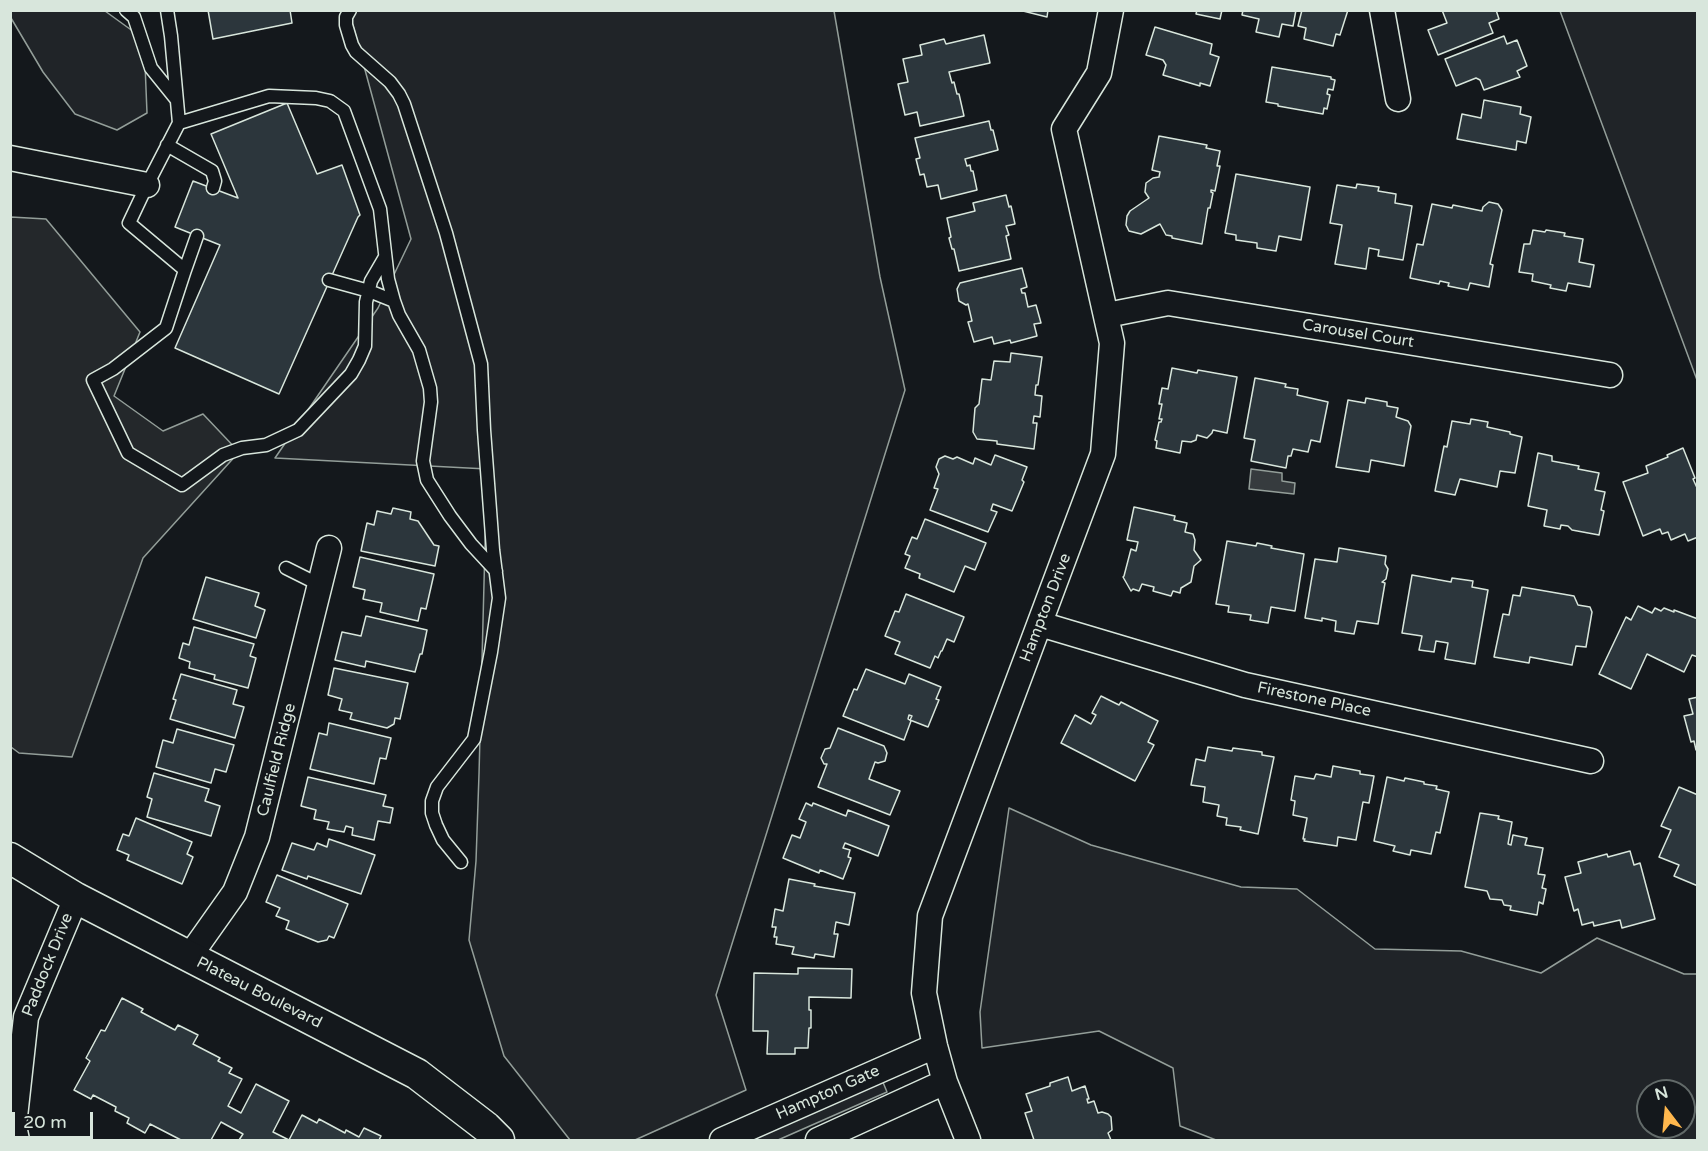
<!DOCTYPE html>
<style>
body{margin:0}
#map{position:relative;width:1708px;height:1151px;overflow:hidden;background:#14181c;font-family:"Varela Round",sans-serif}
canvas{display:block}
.frame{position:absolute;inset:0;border:12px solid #d8e6dc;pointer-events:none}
.north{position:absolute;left:1636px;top:1079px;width:60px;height:60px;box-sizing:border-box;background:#14181c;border:2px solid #626a69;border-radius:50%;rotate:344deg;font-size:16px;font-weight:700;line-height:24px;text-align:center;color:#d8e6dc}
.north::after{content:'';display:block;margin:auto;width:21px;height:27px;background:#ffb74d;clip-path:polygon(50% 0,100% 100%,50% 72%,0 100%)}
.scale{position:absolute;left:12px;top:1112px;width:81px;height:27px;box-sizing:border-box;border:3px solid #d8e6dc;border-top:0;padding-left:8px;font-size:18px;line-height:21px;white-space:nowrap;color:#d8e6dc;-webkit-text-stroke:4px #14181c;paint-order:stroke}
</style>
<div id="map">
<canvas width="1708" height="1151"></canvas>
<div class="frame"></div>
<div class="north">N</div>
<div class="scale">20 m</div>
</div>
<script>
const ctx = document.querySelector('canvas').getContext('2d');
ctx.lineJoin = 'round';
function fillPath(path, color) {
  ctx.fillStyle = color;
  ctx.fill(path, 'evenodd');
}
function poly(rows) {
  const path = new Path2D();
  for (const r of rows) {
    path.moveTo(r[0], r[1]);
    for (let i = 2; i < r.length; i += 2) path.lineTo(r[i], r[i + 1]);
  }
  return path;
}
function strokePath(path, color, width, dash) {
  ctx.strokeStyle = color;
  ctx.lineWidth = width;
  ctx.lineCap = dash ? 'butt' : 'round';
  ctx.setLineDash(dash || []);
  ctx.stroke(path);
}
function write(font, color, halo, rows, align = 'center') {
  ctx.font = font + ' "Varela Round",sans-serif';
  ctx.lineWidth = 4.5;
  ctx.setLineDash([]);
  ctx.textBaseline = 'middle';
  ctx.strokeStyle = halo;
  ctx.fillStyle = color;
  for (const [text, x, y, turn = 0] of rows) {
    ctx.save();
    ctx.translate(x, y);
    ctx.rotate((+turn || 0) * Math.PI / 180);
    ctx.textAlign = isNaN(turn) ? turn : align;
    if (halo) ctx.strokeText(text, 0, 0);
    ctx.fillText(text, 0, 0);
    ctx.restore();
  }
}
const green = poly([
 [11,11,105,11,134,32,145,64,147,113,117,130,75,114,43,72,11,18,11,11],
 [349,11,834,11,880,277,905,390,716,995,746,1090,635,1140,570,1140,504,1056,469,940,476,861,479,774,487,469,275,458,378,308,411,239,349,11],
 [1560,11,1697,11,1697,380,1560,11],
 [1009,808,1091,845,1241,887,1297,889,1375,949,1461,951,1541,973,1597,938,1684,974,1697,974,1697,1140,1216,1140,1180,1126,1173,1068,1099,1031,982,1048,980,1012,1009,808],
 [1648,1091,1684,1091,1684,1127,1648,1127,1648,1091],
 [880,1075,887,1092,778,1140,733,1140,880,1075]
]);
const parking = poly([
 [11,217,46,219,140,332,114,396,163,431,203,414,239,452,143,558,72,757,19,753,11,747,11,217]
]);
const water = poly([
 [1251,469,1282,473,1282,481,1295,483,1294,494,1249,489,1251,469]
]);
const building = poly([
 [208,10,290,10,292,23,213,39,208,10],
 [1019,10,1048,10,1047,17,1019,10],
 [1197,10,1222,10,1220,19,1196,14,1197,10],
 [1243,10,1296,10,1293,26,1282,24,1279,37,1256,32,1259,19,1242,15,1243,10],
 [1302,10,1348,10,1340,35,1336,34,1333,46,1304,39,1306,28,1298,26,1302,10],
 [1442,10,1496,10,1499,19,1489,23,1493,33,1438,55,1428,30,1447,23,1442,10],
 [1155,27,1212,44,1210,54,1219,57,1210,86,1200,83,1200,86,1163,75,1166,65,1163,60,1146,55,1155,27],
 [984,35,990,63,949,72,952,83,954,82,957,94,959,94,964,116,920,126,917,112,905,115,898,84,908,82,903,59,922,55,920,45,944,39,946,44,984,35],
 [1504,36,1507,44,1517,40,1527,66,1517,71,1520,77,1484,90,1480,80,1476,78,1456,86,1445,59,1504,36],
 [1272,67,1331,77,1331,79,1335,80,1333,90,1328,89,1327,94,1330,95,1327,109,1324,108,1323,114,1278,106,1278,104,1266,102,1272,67],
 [1484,100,1521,107,1520,114,1531,117,1526,143,1517,141,1516,150,1457,139,1462,114,1481,118,1484,100],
 [287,103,317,174,342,165,360,215,358,217,279,394,175,348,220,245,175,227,193,181,238,198,211,134,287,103],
 [989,121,991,130,993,130,998,150,965,159,967,166,970,165,971,171,973,171,977,190,941,199,938,185,927,187,924,174,920,175,916,159,920,158,915,138,989,121],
 [1159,136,1207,145,1206,148,1220,151,1217,166,1220,166,1215,191,1211,190,1211,192,1213,193,1210,208,1208,208,1202,244,1172,238,1172,236,1166,235,1160,224,1141,234,1129,231,1126,225,1127,216,1130,211,1149,198,1145,192,1146,183,1153,178,1159,177,1160,172,1152,170,1159,136],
 [1236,174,1310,187,1301,240,1279,236,1276,251,1257,248,1257,243,1236,240,1236,235,1225,233,1236,174],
 [1357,184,1379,187,1378,191,1396,194,1395,203,1412,206,1403,260,1378,256,1379,250,1369,248,1366,269,1335,264,1342,225,1330,223,1337,185,1356,188,1357,184],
 [1006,195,1009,207,1011,206,1015,224,1006,226,1009,235,1006,236,1011,259,959,271,954,249,952,249,949,238,951,237,947,218,975,211,973,203,1006,195],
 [1489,202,1498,204,1502,210,1490,264,1493,265,1489,287,1470,283,1468,290,1448,286,1449,283,1440,281,1439,284,1410,278,1417,244,1423,245,1432,204,1452,208,1453,205,1482,211,1483,207,1489,202],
 [1533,230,1545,232,1546,230,1565,233,1564,236,1583,239,1579,262,1594,265,1590,287,1568,283,1566,291,1550,288,1551,285,1532,281,1533,274,1519,272,1524,244,1530,244,1533,230],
 [1022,268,1027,287,1021,289,1022,293,1025,293,1028,307,1036,305,1041,323,1034,324,1037,336,1011,343,1010,340,994,344,992,337,974,342,968,322,972,321,968,304,966,305,959,301,957,289,960,283,1022,268],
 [1011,353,1042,357,1038,385,1036,385,1035,395,1042,396,1040,417,1034,416,1033,423,1037,423,1034,449,997,444,997,441,977,439,973,432,975,408,979,404,982,379,991,380,994,361,1010,362,1011,353],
 [1172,368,1197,373,1198,370,1237,377,1227,433,1213,430,1212,433,1207,438,1197,435,1196,440,1191,442,1182,441,1180,453,1156,448,1157,441,1155,440,1159,422,1161,422,1162,419,1159,419,1162,404,1159,404,1162,388,1168,389,1172,368],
 [1255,378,1286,384,1285,387,1298,389,1297,395,1328,402,1320,442,1311,440,1308,452,1293,449,1291,456,1288,456,1286,468,1251,461,1255,440,1244,438,1255,378],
 [1366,398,1387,402,1387,406,1398,408,1396,417,1408,421,1411,426,1404,466,1371,460,1369,472,1336,467,1348,400,1365,403,1366,398],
 [1471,419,1488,422,1487,427,1510,432,1510,434,1522,437,1515,473,1500,471,1497,487,1460,479,1455,495,1435,491,1444,446,1447,447,1452,421,1470,424,1471,419],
 [1683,448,1695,478,1693,479,1698,490,1698,537,1688,541,1685,534,1671,540,1668,532,1662,534,1660,529,1643,536,1623,482,1648,473,1646,466,1668,457,1667,455,1683,448],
 [1538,453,1552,456,1552,461,1579,466,1578,469,1599,473,1595,490,1605,492,1601,510,1604,511,1599,535,1572,530,1568,526,1561,525,1560,529,1544,526,1547,510,1528,506,1538,453],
 [995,455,1027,467,1022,480,1024,482,1012,511,993,504,991,510,997,512,988,532,930,510,938,489,934,488,939,474,936,467,939,459,945,456,953,459,957,457,973,464,975,458,991,465,995,455],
 [1134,507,1175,516,1174,520,1187,523,1185,532,1193,534,1195,540,1194,550,1201,560,1194,566,1191,582,1181,588,1180,593,1173,591,1171,596,1153,591,1154,587,1142,584,1139,591,1133,589,1131,591,1123,577,1124,576,1131,549,1136,551,1138,542,1127,540,1134,507],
 [393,508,411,512,410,519,418,521,434,545,439,546,435,566,361,551,367,523,374,525,377,511,391,514,393,508],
 [925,519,986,543,975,570,965,566,954,592,919,578,920,574,905,568,910,556,905,554,912,537,917,539,925,519],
 [1227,541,1256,546,1257,543,1272,546,1271,548,1304,554,1295,611,1271,607,1268,623,1250,620,1251,615,1228,612,1229,606,1216,604,1227,541],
 [1339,548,1386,556,1385,564,1388,569,1386,579,1382,582,1385,583,1378,624,1357,621,1354,634,1335,631,1336,621,1322,618,1322,621,1305,618,1315,559,1337,562,1339,548],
 [360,557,434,574,426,609,421,608,418,621,380,612,382,603,363,599,365,590,353,587,360,557],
 [1412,575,1451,582,1452,578,1473,581,1472,587,1488,590,1475,664,1445,659,1448,643,1436,641,1434,652,1419,650,1422,636,1402,633,1412,575],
 [206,577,259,593,255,606,265,610,256,638,193,619,206,577],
 [1522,587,1574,596,1578,605,1590,607,1592,612,1586,647,1576,646,1572,665,1530,657,1529,663,1494,657,1503,614,1509,615,1513,595,1520,596,1522,587],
 [906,594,964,617,954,642,947,639,942,651,941,651,938,658,935,656,930,668,895,654,900,642,885,636,895,611,899,612,906,594],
 [1638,606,1652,613,1655,608,1661,611,1664,608,1674,612,1674,610,1698,619,1698,657,1692,655,1684,672,1647,654,1631,689,1599,674,1626,617,1631,620,1638,606],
 [366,616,427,630,422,654,420,654,415,672,366,661,365,667,335,660,342,632,361,636,366,616],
 [194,627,254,644,250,656,256,658,248,688,214,679,215,675,189,668,190,662,179,658,183,643,189,645,194,627],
 [334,668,408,683,400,719,395,718,394,724,387,728,350,719,352,713,339,710,342,699,328,695,334,668],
 [866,669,905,684,909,674,941,687,936,699,939,700,928,727,910,720,912,716,909,715,908,719,911,721,904,740,843,716,854,689,857,690,866,669],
 [181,674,237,690,233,704,244,707,235,738,170,719,176,700,173,699,181,674],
 [1101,696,1119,705,1121,702,1158,721,1148,742,1154,745,1135,781,1061,743,1075,715,1091,724,1096,715,1092,713,1101,696],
 [1698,697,1698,749,1696,750,1694,741,1691,742,1684,716,1693,714,1689,699,1698,697],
 [329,723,391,738,386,759,380,758,374,784,310,769,319,733,327,735,329,723],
 [838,728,884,746,887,753,885,761,878,763,875,762,869,779,900,791,890,815,818,787,827,764,824,764,821,758,825,749,830,748,838,728],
 [177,729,234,745,226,772,215,769,211,783,156,767,163,740,173,743,177,729],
 [1208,747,1232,751,1233,748,1262,752,1262,755,1274,757,1258,834,1240,830,1241,827,1226,825,1227,818,1217,816,1219,805,1203,802,1205,787,1191,785,1196,759,1205,761,1208,747],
 [1333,766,1360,771,1360,774,1374,776,1369,803,1363,802,1356,840,1338,837,1337,846,1304,841,1305,839,1303,839,1307,818,1293,815,1295,801,1291,800,1295,776,1314,779,1316,774,1331,777,1333,766],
 [154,773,209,789,205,801,220,806,211,836,147,817,152,799,147,797,154,773],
 [308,777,386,795,383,806,393,808,390,823,378,821,374,840,352,835,353,828,346,826,344,832,327,829,329,822,314,819,316,810,301,806,308,777],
 [1387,777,1404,781,1405,778,1424,782,1424,784,1437,786,1436,789,1449,792,1440,833,1436,832,1431,854,1411,850,1410,855,1393,851,1395,846,1374,841,1387,777],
 [1679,787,1698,795,1698,886,1674,876,1679,865,1659,857,1671,830,1661,826,1679,787],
 [806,803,812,806,813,803,846,816,848,810,889,826,878,856,845,843,843,848,850,850,848,857,851,858,843,879,820,870,819,873,783,858,792,835,800,838,806,822,799,819,806,803],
 [1480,813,1499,816,1498,819,1512,822,1508,844,1511,845,1513,835,1527,838,1525,845,1543,848,1538,874,1545,875,1542,888,1546,889,1543,904,1539,902,1537,915,1510,910,1511,906,1504,905,1502,900,1490,899,1487,891,1465,887,1480,813],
 [136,818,192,842,187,854,193,857,182,884,127,860,129,855,117,850,123,834,129,836,136,818],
 [329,839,375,855,361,894,308,876,307,879,282,870,292,843,314,850,317,843,327,847,329,839],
 [1630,851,1634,865,1640,863,1655,919,1622,928,1620,920,1594,926,1593,922,1582,925,1578,909,1574,911,1565,877,1581,873,1578,862,1607,854,1608,857,1630,851],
 [277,875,348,904,334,938,329,936,327,940,318,942,286,929,289,921,276,916,280,908,266,902,277,875],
 [789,879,815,884,814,886,855,893,849,925,836,922,834,934,838,934,834,957,815,954,814,958,792,954,794,947,776,944,777,937,774,937,776,927,772,927,775,909,783,911,789,879],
 [798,968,852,969,851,998,809,997,809,1010,811,1010,811,1028,809,1028,808,1048,795,1048,795,1054,767,1054,768,1031,753,1031,754,973,798,974,798,968],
 [122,998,143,1009,141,1012,175,1030,178,1025,198,1035,193,1044,220,1058,218,1061,232,1068,229,1073,242,1079,228,1106,241,1113,256,1084,289,1101,273,1132,289,1140,302,1115,317,1123,319,1119,345,1133,346,1130,359,1137,364,1128,381,1136,379,1140,239,1140,243,1134,221,1122,211,1140,181,1140,150,1124,145,1133,127,1123,129,1118,115,1111,116,1107,93,1095,91,1099,74,1090,90,1061,86,1058,101,1030,105,1031,122,998],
 [1068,1077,1072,1091,1085,1086,1089,1099,1087,1099,1088,1103,1094,1101,1098,1113,1102,1112,1108,1114,1111,1117,1112,1130,1108,1133,1111,1140,1034,1140,1025,1113,1032,1111,1026,1094,1050,1086,1050,1083,1068,1077]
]);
const service = poly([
 [126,10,134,17,151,68,176,99],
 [167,10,171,36,179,123,147,185,129,223,185,270,166,328,113,369,93,380,128,453,182,485,223,455,242,448,266,445,298,430,351,374,359,360,365,346,366,302,371,281,385,257],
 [350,10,346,17,346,25,352,45,356,52,390,82,399,94,404,104,446,233,481,364,484,430,493,550,499,598,491,652,474,739,437,787,432,801,432,813,436,825,443,840,461,862],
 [179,123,269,96,316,98,330,101,344,111,380,209,388,279,394,301,399,315,419,350,430,388,431,402,423,461,427,480,450,516,471,544,496,571],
 [167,145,212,171,215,181,213,188],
 [185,270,197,236],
 [329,280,369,291,394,301],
 [286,568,320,585]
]);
const minor = poly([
 [1382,10,1398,99],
 [10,158,147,185],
 [1107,315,1168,303,1610,375],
 [1040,624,1245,685,1591,761],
 [189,957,235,892,257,837,329,548],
 [17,1140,14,1126,26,1017,76,898],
 [722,1140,935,1046],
 [818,1140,945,1082],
 [968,1140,945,1082,935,1046,924,993,930,916,1103,454,1112,343,1064,129,1099,73,1111,10]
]);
const tertiary = poly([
 [10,858,76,898,417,1074,486,1127,499,1140]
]);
const streetNames = [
 ["Carousel Court",1358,334,9],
 ["Hampton Drive",1046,608,-69],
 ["Firestone Place",1314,700,12],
 ["Caulfield Ridge",277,760,-76],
 ["Paddock Drive",48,965,-68],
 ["Plateau Boulevard",259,993,27],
 ["Hampton Gate",828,1093,-24]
];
fillPath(green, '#202428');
strokePath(green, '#939e99', 1.5);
fillPath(parking, '#24282b');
strokePath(parking, '#939e99', 1.5);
fillPath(water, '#363b3e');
strokePath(water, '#939e99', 1.5);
fillPath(building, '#2c363c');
strokePath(building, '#d8e6dc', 1.5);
strokePath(service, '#d8e6dc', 15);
strokePath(minor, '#d8e6dc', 27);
strokePath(tertiary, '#d8e6dc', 33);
strokePath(service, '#14181c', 12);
strokePath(minor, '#14181c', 24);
strokePath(tertiary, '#14181c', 30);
write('16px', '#d8e6dc', '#14181c', streetNames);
</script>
